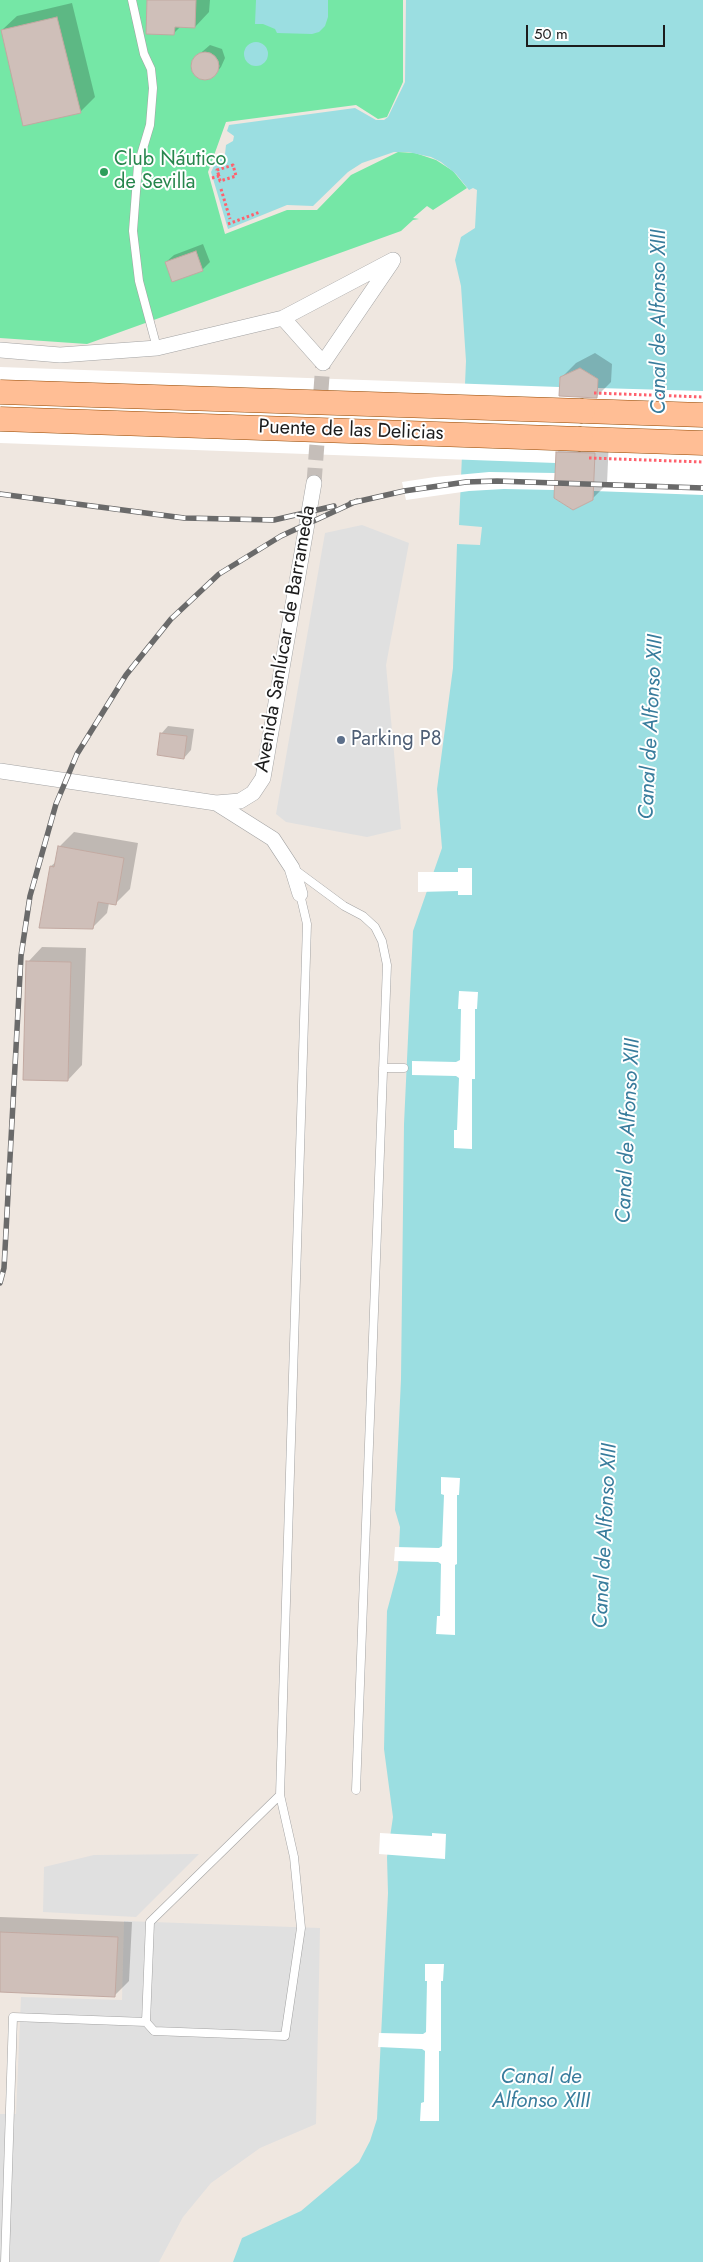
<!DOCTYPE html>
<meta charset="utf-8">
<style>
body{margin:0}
#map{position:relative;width:703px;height:2262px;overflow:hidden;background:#efe7e0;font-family:Jost,sans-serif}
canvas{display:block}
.scale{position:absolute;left:526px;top:25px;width:139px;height:22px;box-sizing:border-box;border:2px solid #1c1c1c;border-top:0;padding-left:6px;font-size:15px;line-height:18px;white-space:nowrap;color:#1c1c1c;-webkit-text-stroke:4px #fff;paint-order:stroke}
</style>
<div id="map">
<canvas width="703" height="2262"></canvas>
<div class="scale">50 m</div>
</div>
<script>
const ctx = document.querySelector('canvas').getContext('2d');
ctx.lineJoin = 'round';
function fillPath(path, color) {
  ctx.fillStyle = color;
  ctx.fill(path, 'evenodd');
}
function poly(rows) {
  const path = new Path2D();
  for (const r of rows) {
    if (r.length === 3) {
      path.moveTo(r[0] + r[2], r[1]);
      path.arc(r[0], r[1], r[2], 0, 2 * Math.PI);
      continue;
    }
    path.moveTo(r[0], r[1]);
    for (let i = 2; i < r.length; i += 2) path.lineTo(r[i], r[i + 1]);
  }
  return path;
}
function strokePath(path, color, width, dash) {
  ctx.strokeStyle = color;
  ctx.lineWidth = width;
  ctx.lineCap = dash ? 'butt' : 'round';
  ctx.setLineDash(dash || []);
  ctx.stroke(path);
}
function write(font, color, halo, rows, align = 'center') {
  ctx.font = font + ' Jost,sans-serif';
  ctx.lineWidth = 4;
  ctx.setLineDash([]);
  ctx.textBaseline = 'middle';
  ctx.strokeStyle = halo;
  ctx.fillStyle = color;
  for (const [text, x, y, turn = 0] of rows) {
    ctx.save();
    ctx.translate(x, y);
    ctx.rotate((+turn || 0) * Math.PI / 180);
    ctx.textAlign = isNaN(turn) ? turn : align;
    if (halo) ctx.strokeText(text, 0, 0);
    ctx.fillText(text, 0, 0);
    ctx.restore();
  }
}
const pitch = poly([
 [0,0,403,0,403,82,387,117,378,119,356,105,226,122,208,172,225,234,287,210,317,210,351,175,398,152,415,153,436,160,453,171,467,188,433,210,427,206,413,218,419,219,413,220,401,231,87,344,0,338]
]);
const parking = poly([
 [362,525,409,543,386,665,401,829,367,837,286,822,276,814,325,533],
 [199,1854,136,1917,43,1912,44,1867,94,1855],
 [124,1921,320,1928,316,2124,260,2148,211,2183,183,2217,159,2262,0,2262,0,2114,16,2114,21,1997,122,2000]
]);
const water = poly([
 [256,0,328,0,328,17,325,26,319,32,312,34,277,33,275,29,263,24,255,24],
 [406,0,703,0,703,2262,233,2262,242,2238,301,2211,359,2162,370,2141,377,2119,388,1893,387,1857,393,1817,384,1749,387,1611,398,1570,400,1527,395,1510,401,1379,404,1124,413,931,442,848,437,789,453,668,457,544,480,545,482,527,459,525,466,361,461,286,455,260,461,237,475,228,477,190,473,188,469,190,456,174,441,162,431,157,408,152,394,152,362,163,348,172,313,206,287,205,228,229,211,172,220,154,225,154,226,145,233,141,234,136,227,131,229,125,355,108,376,120,384,120,388,117,405,82],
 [256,54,12]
]);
const pier = poly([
 [0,367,559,387,560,377,580,368,598,379,598,388,703,391,703,495,594,491,593,500,573,510,554,498,554,490,504,489,469,491,406,500,402,482,435,477,489,472,555,473,556,463,0,443],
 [458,868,472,868,472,895,458,895,458,891,418,892,418,872,458,872],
 [459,991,478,992,477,1009,475,1009,475,1079,472,1079,472,1149,454,1148,454,1130,457,1130,459,1078,456,1076,412,1075,412,1061,456,1062,460,1060,461,1009,458,1009],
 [441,1477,460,1478,459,1495,457,1495,457,1564,455,1565,455,1635,436,1634,437,1616,440,1616,441,1564,438,1562,394,1561,395,1547,439,1548,442,1546,444,1495,441,1494],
 [380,1833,432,1836,432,1833,446,1834,445,1859,379,1854],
 [425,1964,444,1964,443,1981,441,1981,441,2051,439,2051,439,2121,420,2121,421,2103,424,2102,425,2051,422,2049,378,2047,379,2033,423,2034,426,2032,427,1981,425,1981]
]);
const shadow = poly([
 [148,0,210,0,209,12,195,27,181,26,174,33],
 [72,3,95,97,80,112,2,30,17,16],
 [210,45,222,49,225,58,221,67,214,75,204,78,196,74,192,66,196,57],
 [203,244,210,262,202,270,166,262,174,255],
 [595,353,612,364,611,382,597,396,561,378,576,363],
 [572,438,609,439,607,484,592,499,557,452],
 [168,726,194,729,191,750,184,758,161,734],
 [74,832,138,843,130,889,115,904,109,903,107,913,92,928,40,926,51,866,57,861,59,847],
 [42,947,86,948,82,1065,68,1080,28,962],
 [0,1917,132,1922,129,1981,115,1995,0,1990]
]);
const building = poly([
 [147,0,196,0,195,28,175,27,174,35,146,34,147,0],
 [57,17,81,113,23,126,1,30,57,17],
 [205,66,14],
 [196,251,203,271,172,282,165,262,196,251],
 [580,368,598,379,597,398,559,396,560,377,580,368],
 [556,452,595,453,593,500,573,510,554,498,556,452],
 [160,733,187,736,184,759,157,755,160,733],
 [58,846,124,858,116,905,98,902,93,929,39,928,50,866,54,867,58,846],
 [26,961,71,962,68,1081,23,1080,26,961],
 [0,1932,118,1937,115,1997,0,1992,0,1932]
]);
const streetTunnel = poly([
 [314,483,323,363]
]);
const path = poly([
 [212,178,219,176,220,181,236,176,233,165,217,170,219,176],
 [221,189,230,219],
 [228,224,260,212]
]);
const lane = poly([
 [132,0,144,54,151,69,153,88,150,125,138,165,133,231,139,281,157,348],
 [294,869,344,906,363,916,375,927,382,941,387,965,356,1790],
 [383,1068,404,1068],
 [146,2022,154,2031,285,2036,301,1928,294,1857,280,1795],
 [5,2262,13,2017,146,2022,150,1922,280,1795,307,924,300,894]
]);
const street = poly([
 [283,318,323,363,392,262],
 [0,350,60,355,157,348,283,318,393,260],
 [0,771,216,803,240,801,253,793,263,778,314,483],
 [216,803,273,839,292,868,300,894]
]);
const primary = poly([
 [583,411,703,415],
 [581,439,703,443]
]);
const rail = poly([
 [0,494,184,518,274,520,334,506],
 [351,503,404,491,466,482,497,481,703,488],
 [0,1283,4,1268,21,956,30,896,56,804,77,754,126,675,171,619,219,574,281,536,357,501]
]);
const pathBridge = poly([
 [594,393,703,397],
 [589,458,703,462]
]);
const primaryBridge = poly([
 [0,392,583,411],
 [0,419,581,439]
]);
const markers = [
 [104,172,5,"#2e9e5b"],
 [341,740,5,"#5c6f8a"]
];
const leisureNames = [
 ["Club Náutico",114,160],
 ["de Sevilla",114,183]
];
const streetNames = [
 ["Puente de las Delicias",351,431,2],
 ["Avenida Sanlúcar de Barrameda",286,639,-80]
];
const serviceNames = [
 ["Parking P8",351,740]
];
const waterNames = [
 ["Canal de Alfonso XIII",660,322,-90],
 ["Canal de Alfonso XIII",652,727,-87],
 ["Canal de Alfonso XIII",629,1131,-87],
 ["Canal de Alfonso XIII",606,1536,-87],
 ["Canal de",541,2078],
 ["Alfonso XIII",541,2102]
];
fillPath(pitch, '#75e7a6');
fillPath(parking, '#e0e0e0');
fillPath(water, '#9bdee1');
fillPath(pier, '#fff');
fillPath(shadow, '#0003');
fillPath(building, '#cfbfb9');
strokePath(building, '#c2a9a1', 1);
strokePath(streetTunnel, '#c5beb9', 15, [15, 8]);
strokePath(lane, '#a3a3a3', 9);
strokePath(street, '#a3a3a3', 16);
strokePath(primary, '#944800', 25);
strokePath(path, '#ff616d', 3, [2.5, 2.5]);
strokePath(lane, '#fff', 8);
strokePath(street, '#fff', 15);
strokePath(primary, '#ffbe95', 24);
strokePath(rail, '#6a6a6a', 5.5);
strokePath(rail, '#fff', 4, [11]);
strokePath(primaryBridge, '#944800', 25, []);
strokePath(pathBridge, '#ff616d', 3, [2.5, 2.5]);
strokePath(primaryBridge, '#ffbe95', 24);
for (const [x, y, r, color] of markers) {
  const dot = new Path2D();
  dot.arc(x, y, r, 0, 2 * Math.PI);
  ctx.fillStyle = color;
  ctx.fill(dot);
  strokePath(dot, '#fff', 2);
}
write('20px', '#27864d', '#fff', leisureNames, 'left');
write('20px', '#1c1c1c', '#fff', streetNames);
write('20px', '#4e5e75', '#fff', serviceNames, 'left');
write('italic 21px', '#387c9c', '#fff', waterNames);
</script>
